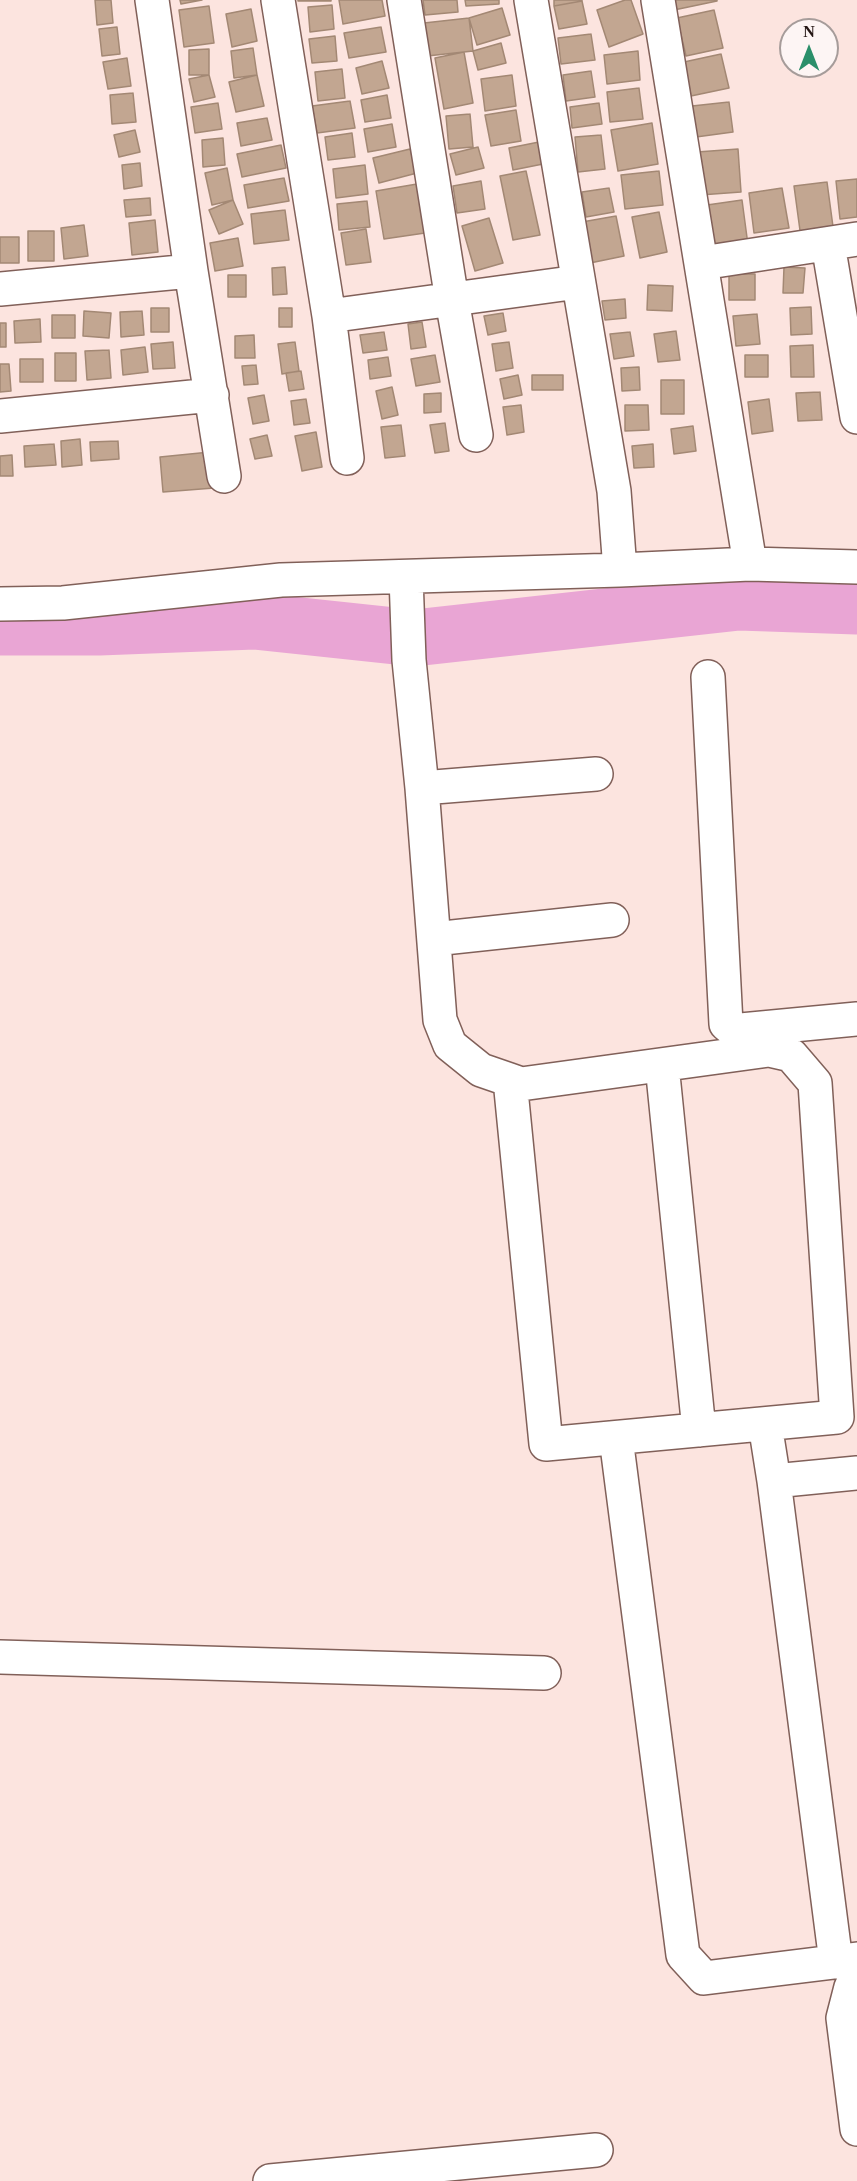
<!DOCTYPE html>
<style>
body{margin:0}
#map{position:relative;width:857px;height:2181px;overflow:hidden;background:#fce4df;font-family:Georgia,serif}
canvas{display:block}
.north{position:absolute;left:779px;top:18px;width:60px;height:60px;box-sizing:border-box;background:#fdf5f4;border:2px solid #a69c9a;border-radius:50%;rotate:0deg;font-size:16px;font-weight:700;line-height:24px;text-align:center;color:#241614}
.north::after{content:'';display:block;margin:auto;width:21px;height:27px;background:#2b8f6a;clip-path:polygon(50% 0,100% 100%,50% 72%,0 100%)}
</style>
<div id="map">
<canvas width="857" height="2181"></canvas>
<div class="north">N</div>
</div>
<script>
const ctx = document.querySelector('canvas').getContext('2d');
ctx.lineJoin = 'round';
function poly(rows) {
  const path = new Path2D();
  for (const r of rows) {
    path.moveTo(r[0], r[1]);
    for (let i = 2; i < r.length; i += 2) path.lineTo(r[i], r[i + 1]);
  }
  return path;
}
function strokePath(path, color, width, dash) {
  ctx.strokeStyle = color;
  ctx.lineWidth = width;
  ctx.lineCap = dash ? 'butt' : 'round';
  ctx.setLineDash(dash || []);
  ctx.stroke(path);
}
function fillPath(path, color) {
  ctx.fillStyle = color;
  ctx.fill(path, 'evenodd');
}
const river = poly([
 [0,627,99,627,254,621,414,638,739,602,857,606]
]);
const building = poly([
 [95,0,111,0,113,23,97,25,95,0],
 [180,0,202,0,181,4,180,0],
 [298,0,331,0,331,1,298,1,298,0],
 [339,0,382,0,385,16,343,24,339,0],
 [423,0,457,0,458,12,425,15,423,0],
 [465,0,499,0,499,4,466,6,465,0],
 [554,0,582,0,582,1,554,6,554,0],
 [625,0,631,0,643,34,609,47,597,10,625,0],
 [672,0,717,0,717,1,674,10,672,0],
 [582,1,587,24,559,29,554,6,582,1],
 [332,5,334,29,310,32,308,7,332,5],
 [209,6,214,43,184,47,179,10,209,6],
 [502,8,510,35,477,45,469,18,502,8],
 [251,9,257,41,232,47,226,14,251,9],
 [714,10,723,48,686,56,677,18,714,10],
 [469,18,473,51,427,56,424,23,469,18],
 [117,27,120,54,102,56,99,29,117,27],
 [381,27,386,52,349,58,344,33,381,27],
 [591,34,595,60,561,64,558,38,591,34],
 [335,36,337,61,312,63,309,39,335,36],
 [501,43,506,63,478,70,473,51,501,43],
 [253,48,257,75,234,78,231,51,253,48],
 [209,49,209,75,189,75,189,50,209,49],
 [638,51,640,80,607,84,604,55,638,51],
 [464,52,473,103,444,109,435,58,464,52],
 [721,54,729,88,691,96,684,62,721,54],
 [127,58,131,86,108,89,103,62,127,58],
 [382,61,389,88,362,94,356,68,382,61],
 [342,69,345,98,318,101,315,72,342,69],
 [591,71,595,97,566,101,563,75,591,71],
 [209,75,215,97,194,102,189,79,209,75],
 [257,75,264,106,236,112,229,82,257,75],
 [512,75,516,106,485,111,481,79,512,75],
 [639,88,643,119,610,122,607,92,639,88],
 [133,93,136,122,112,124,110,95,133,93],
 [387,95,391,118,365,122,361,100,387,95],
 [350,101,355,128,317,133,312,106,350,101],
 [729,102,733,132,696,137,692,106,729,102],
 [218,103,222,129,195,133,191,107,218,103],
 [599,103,602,124,572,128,570,107,599,103],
 [516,110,521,141,491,146,485,115,516,110],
 [470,114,473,147,449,149,446,116,470,114],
 [267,118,272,140,241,146,237,123,267,118],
 [652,123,658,164,618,171,611,130,652,123],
 [392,124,396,147,368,152,364,129,392,124],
 [135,130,140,152,119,157,114,135,135,130],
 [352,133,355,157,328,160,325,137,352,133],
 [601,135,605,169,578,172,575,137,601,135],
 [223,138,225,165,203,167,202,140,223,138],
 [539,142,543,164,513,170,509,148,539,142],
 [281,145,286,168,242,177,237,154,281,145],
 [478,147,484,168,456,175,450,154,478,147],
 [410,149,417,173,379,183,373,158,410,149],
 [738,149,741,192,700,195,697,152,738,149],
 [140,163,142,186,124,189,122,165,140,163],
 [365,165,368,194,336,198,333,169,365,165],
 [227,168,233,200,212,205,205,173,227,168],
 [526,171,540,235,513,240,500,176,526,171],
 [659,171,663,205,625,209,621,175,659,171],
 [284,178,289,201,248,208,244,185,284,178],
 [857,179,857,217,840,219,836,181,857,179],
 [481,181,485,209,457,213,453,186,481,181],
 [827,182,834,234,801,238,794,186,827,182],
 [417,184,425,233,384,239,376,191,417,184],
 [609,188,614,212,586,217,582,192,609,188],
 [782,188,789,228,754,233,749,193,782,188],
 [150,198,151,215,126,217,124,200,150,198],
 [233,200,243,224,219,234,209,210,233,200],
 [742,200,748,245,713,250,707,205,742,200],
 [367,201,370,227,339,230,337,204,367,201],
 [285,210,289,240,254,244,251,214,285,210],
 [659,212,667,252,640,258,632,217,659,212],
 [616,216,624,256,590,263,582,222,616,216],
 [489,218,503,263,475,271,462,226,489,218],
 [155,220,158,252,132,255,129,223,155,220],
 [84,225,88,256,64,259,61,228,84,225],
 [366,229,371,262,346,265,341,233,366,229],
 [28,231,54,231,54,261,28,261,28,231],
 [0,237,19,237,19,263,0,263,0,237],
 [238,238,243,266,215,271,210,243,238,238],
 [285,267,287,294,273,295,272,268,285,267],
 [784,267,805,268,803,293,783,293,784,267],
 [729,274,755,274,755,300,729,300,729,274],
 [228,275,246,275,246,297,228,297,228,275],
 [648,285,673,286,672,311,647,310,648,285],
 [625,299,626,318,605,320,602,301,625,299],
 [811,307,812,334,791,335,790,308,811,307],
 [151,308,169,308,169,332,151,332,151,308],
 [279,308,292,308,292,327,279,327,279,308],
 [84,311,111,313,109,338,83,336,84,311],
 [142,311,144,335,121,337,120,312,142,311],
 [503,313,506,331,488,335,484,316,503,313],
 [757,314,760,344,736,346,733,316,757,314],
 [52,315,75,315,75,338,52,338,52,315],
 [40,319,41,342,15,343,14,321,40,319],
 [422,322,426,347,411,349,408,324,422,322],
 [0,323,6,323,6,347,0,347,0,323],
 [676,331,680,360,658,362,654,334,676,331],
 [384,332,387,350,363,353,360,335,384,332],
 [630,332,634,356,614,359,610,334,630,332],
 [254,335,255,358,235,358,235,336,254,335],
 [173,342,175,368,153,369,151,344,173,342],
 [295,342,299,371,282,374,278,344,295,342],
 [509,342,513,368,496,371,492,344,509,342],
 [813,345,814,377,791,377,790,346,813,345],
 [145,347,148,372,123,375,121,350,145,347],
 [109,350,111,378,87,380,85,351,109,350],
 [55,353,76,353,76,381,55,381,55,353],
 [435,355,440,382,416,386,411,359,435,355],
 [745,355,768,355,768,377,745,377,745,355],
 [388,357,391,376,370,379,368,360,388,357],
 [20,359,43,359,43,382,20,382,20,359],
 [0,364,9,364,11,391,0,392,0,364],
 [256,365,258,384,244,385,242,366,256,365],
 [639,367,640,390,622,391,621,368,639,367],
 [301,371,304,389,289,391,286,373,301,371],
 [518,375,522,395,504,399,500,379,518,375],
 [532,375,563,375,563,390,532,390,532,375],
 [661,380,684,380,684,414,661,414,661,380],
 [392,387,398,415,382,419,376,391,392,387],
 [820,392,822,420,798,421,796,393,820,392],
 [441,393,441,412,424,413,424,394,441,393],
 [264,395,269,421,253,424,248,398,264,395],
 [306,399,310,423,294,425,291,401,306,399],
 [769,399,773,431,752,434,748,402,769,399],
 [521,405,524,432,507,435,503,407,521,405],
 [625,405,648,405,649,430,625,431,625,405],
 [445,423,449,451,435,453,430,425,445,423],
 [401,425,405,456,385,458,381,427,401,425],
 [693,426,696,451,674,454,671,429,693,426],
 [316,432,322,467,302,471,295,436,316,432],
 [267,435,272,456,255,459,250,439,267,435],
 [80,439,82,465,62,467,61,441,80,439],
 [118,441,119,459,91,461,90,442,118,441],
 [54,444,56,465,25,467,24,446,54,444],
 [653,444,654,467,634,468,632,446,653,444],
 [210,452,214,488,163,492,160,457,210,452],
 [12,455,13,476,0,476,0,456,12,455]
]);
const minor = poly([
 [152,0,191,271,224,476],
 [278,0,329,316,347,458],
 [404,0,452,300,476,435],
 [531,0,614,491,620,570],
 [658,0,750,564],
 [828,244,857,417],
 [702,263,857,239],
 [0,289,191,271],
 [329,316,578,282],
 [0,416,212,395],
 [406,577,409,660,422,788,440,1020,450,1045,481,1070,510,1080,521,1084,769,1050,791,1055,815,1083,837,1417,546,1444,510,1080],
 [0,604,63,603,281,580,620,570,750,564,857,567],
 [708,677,726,1024,732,1029,741,1030,857,1019],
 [422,788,596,774],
 [434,939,612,920],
 [662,1065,699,1430],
 [765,1424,774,1481,857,1473],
 [616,1438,683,1955,704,1978,857,1959],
 [774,1481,836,1962],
 [0,1657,544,1673],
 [857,1986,851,1987,843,2018,857,2129],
 [270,2181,596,2150]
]);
strokePath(river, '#e9a5d4', 57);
fillPath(building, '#c2a691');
strokePath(building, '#a38874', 1.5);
strokePath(minor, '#816059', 36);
strokePath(minor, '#fff', 33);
</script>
